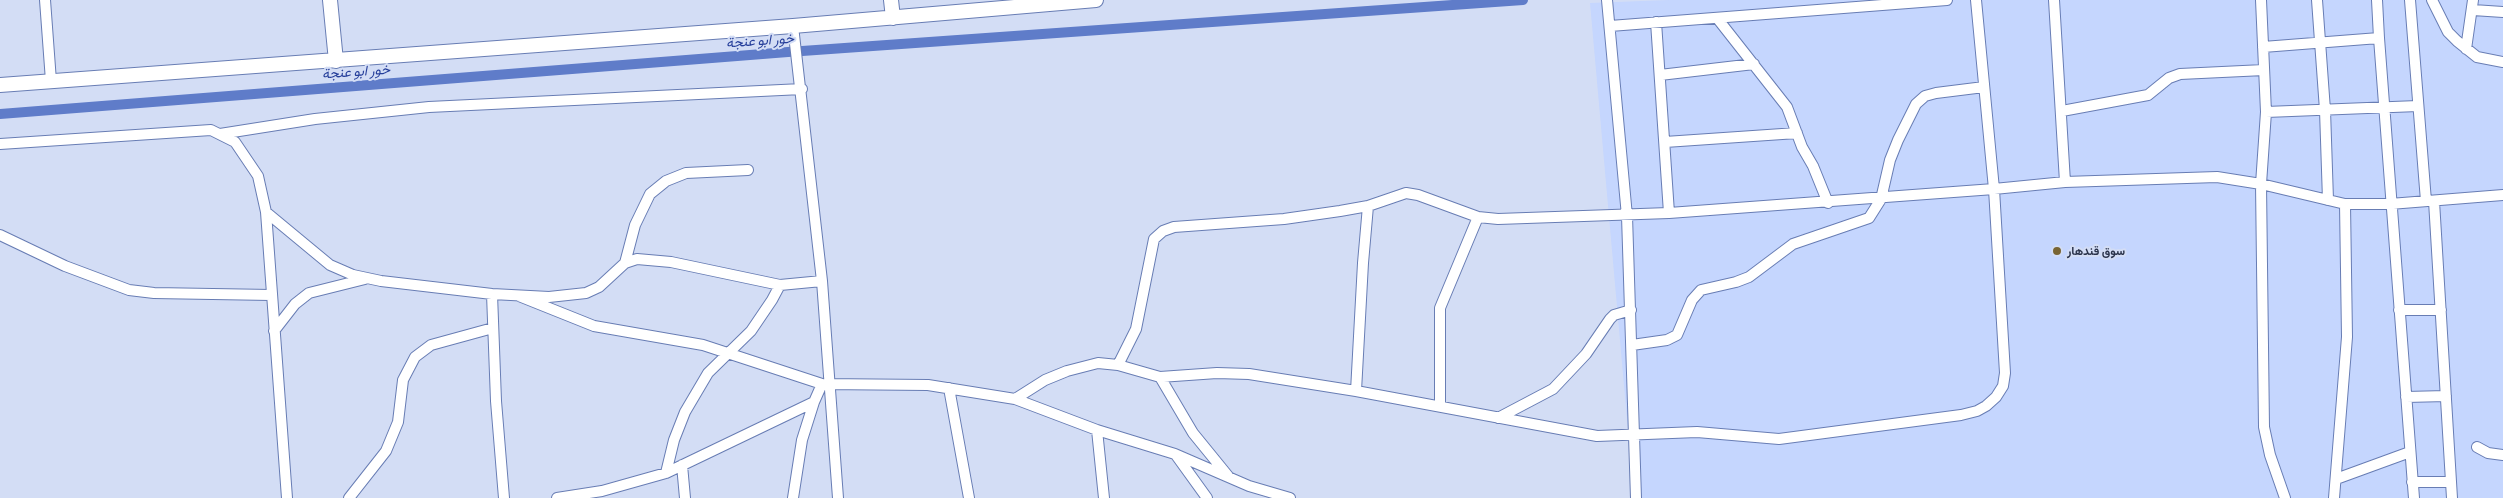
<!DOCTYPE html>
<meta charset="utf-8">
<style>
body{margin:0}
canvas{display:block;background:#d3ddf5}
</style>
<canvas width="2503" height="498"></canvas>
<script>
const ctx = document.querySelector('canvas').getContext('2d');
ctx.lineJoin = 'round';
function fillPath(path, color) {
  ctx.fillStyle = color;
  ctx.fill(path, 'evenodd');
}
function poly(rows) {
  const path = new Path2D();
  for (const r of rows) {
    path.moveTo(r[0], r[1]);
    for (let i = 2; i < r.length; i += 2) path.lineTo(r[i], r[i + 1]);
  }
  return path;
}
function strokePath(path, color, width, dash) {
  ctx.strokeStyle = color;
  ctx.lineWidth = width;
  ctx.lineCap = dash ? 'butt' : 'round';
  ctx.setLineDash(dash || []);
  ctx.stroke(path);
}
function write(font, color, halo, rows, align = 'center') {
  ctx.font = font + ' Literata,Vazirmatn,serif';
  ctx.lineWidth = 4;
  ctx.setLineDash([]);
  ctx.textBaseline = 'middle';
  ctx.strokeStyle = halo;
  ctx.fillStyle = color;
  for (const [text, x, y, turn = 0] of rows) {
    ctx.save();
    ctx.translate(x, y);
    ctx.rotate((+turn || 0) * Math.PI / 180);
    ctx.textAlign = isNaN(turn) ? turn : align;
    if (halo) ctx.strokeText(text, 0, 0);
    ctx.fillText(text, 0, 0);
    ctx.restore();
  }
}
const built = poly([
 [1669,0,2503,0,2503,498,1634,498,1590,3]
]);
const canal = poly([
 [0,114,788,52,1523,0]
]);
const street = poly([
 [45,0,51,81],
 [1607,0,1627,216,1636,498],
 [2054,0,2065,182],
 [2261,0,2266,112,2261,184,2264,427,2270,455,2285,498],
 [2317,0,2325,110,2328,200],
 [2377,0,2379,38],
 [2410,0,2426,201],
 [2432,0,2448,32,2457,41,2477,57,2503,62],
 [2473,10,2503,12],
 [1717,18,1787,107,1802,147,1813,166,1828,203],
 [1656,22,1669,213],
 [793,26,822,281,838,498],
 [1610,26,1947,0],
 [2263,47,2379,38,2414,498],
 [2466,49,2473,0],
 [1660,75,1754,64],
 [2062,111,2148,95,2169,78,2180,74,2264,70],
 [2266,112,2418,106],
 [220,134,315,119,429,107,802,89],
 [1665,142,1797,133],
 [0,144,211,130,235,142,258,176,266,212,287,498],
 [2434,201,2452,498],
 [266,212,330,265,353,275,381,281,492,294,549,297,586,293,599,287,625,263,637,259,671,262,780,285,822,281],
 [0,235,65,266,129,290,154,293,271,295],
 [625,263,635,225,650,194,666,181,686,173,748,170],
 [492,294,496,401,504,498],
 [519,296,594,326,703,345,822,384,928,385,1015,399,1097,430,1175,454,1249,486,1290,498],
 [2399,310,2441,310],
 [274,331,295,304,309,293,365,279],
 [1632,345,1667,340,1677,335,1692,300,1701,290,1736,282,1749,277,1793,244,1869,218,1881,199,1890,160,1898,140,1916,104,1925,96,1936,93,1984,87],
 [1118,365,1136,329,1154,239,1163,231,1174,227,1284,219,1340,211,1368,206,1406,193,1418,195,1478,217,1498,219,1669,213,1994,189,1976,0],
 [1160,377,1193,433,1228,476],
 [949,388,969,498],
 [1356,391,1363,263,1368,206],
 [2406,397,2446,396],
 [1015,399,1045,380,1067,371,1098,363,1118,365,1160,377,1217,373,1249,374,1356,391,1597,436,1697,432,1779,439,1961,415,1977,411,1986,406,1996,397,2003,386,2005,373,1994,189,2065,182,2217,177,2261,184,2345,204],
 [1440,406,1440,308,1478,217],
 [1498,418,1553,389,1586,354,1610,319,1614,315,1631,310],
 [1097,430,1104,498],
 [2477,447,2488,453,2503,455],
 [1176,455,1207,498],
 [682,465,685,498],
 [666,473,674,440,685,412,708,373,751,331,772,300,780,285],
 [2336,479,2410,452],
 [2412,482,2451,482],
 [349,498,386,451,398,422,403,380,415,357,431,345,493,328],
 [557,498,602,491,666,473,814,402],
 [793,498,802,440,814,402,822,384],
 [2334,498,2347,337,2345,204,2390,204,2503,195]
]);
const secondary = poly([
 [330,0,336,61],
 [891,0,893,18],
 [0,85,793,26,1096,0]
]);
const markers = [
 [2057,251,5,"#786433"]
];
const poiNames = [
 ["سوق قندهار",2067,251]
];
const waterNames = [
 ["خور ابو عنجة",760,41,-4],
 ["خور ابو عنجة",356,72,-4]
];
fillPath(built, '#c5d6fe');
strokePath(canal, '#5f7cc9', 10);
strokePath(street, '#687db4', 12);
strokePath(secondary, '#687db4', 16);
strokePath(street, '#fff', 10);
strokePath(secondary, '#fff', 14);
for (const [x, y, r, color] of markers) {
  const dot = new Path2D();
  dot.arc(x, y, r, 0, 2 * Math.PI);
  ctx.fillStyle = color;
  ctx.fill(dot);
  strokePath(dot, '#d3ddf5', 2);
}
write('bold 12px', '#2a334b', '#d3ddf5', poiNames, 'left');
write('italic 14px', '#253e9a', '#d3ddf5', waterNames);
</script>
